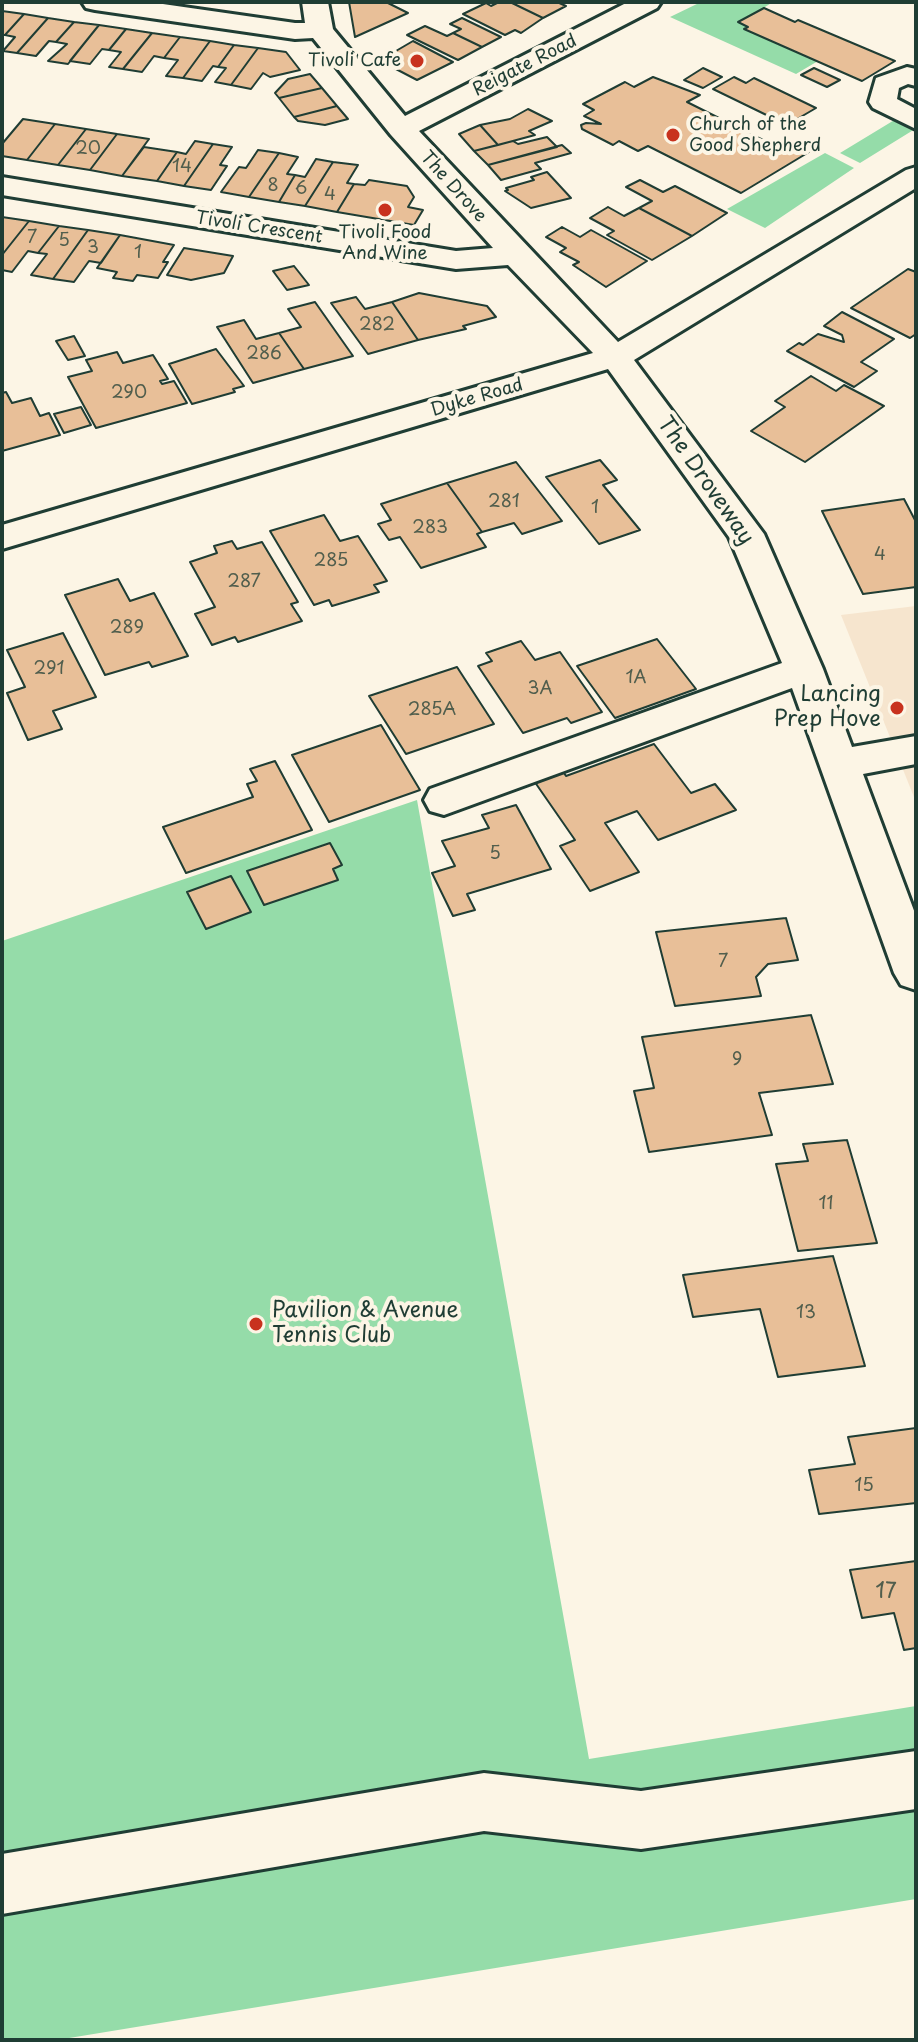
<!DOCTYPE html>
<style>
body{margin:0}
#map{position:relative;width:918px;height:2042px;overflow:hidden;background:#fcf5e5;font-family:"Playpen Sans",sans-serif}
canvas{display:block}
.frame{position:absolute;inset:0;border:4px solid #1f3d34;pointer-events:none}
</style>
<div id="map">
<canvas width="918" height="2042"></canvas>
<div class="frame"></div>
</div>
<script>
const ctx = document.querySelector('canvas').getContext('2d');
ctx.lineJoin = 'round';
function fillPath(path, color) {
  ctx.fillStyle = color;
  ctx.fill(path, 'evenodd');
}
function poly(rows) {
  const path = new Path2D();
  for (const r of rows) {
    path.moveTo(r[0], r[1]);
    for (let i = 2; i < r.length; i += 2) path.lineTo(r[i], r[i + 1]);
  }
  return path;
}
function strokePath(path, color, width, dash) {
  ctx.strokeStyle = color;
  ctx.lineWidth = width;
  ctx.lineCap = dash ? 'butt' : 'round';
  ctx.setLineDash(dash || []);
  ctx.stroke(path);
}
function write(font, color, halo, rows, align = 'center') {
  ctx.font = font + ' "Playpen Sans",sans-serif';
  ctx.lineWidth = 8;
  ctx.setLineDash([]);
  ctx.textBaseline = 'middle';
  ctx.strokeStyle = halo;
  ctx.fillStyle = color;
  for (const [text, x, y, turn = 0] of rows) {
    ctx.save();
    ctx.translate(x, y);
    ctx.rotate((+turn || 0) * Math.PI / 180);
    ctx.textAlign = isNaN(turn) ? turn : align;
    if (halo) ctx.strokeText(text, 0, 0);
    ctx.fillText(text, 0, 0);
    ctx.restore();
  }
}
const built = poly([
 [916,606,916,802,841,615]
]);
const green = poly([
 [701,2,773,2,739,23,748,27,745,29,818,61,796,74,670,17],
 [901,116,915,129,860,163,840,153],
 [825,153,854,168,765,228,727,209],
 [417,800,589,1759,916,1706,916,1899,57,2040,2,2040,2,941]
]);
const building = poly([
 [349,2,386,2,408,13,355,37,349,2],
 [499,2,510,2,543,18,521,33,515,30,505,35,463,14,486,3,491,6,499,2],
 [510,2,557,2,566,6,543,18,510,2],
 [764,8,795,22,798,20,895,61,862,81,744,29,748,27,738,22,764,8],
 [2,11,24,14,5,35,2,35,2,11],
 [24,14,48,18,17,53,3,51,15,37,5,35,24,14],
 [48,18,74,22,56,42,49,41,36,56,17,53,48,18],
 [462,18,501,37,482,47,453,33,461,29,450,24,462,18],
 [74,22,99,25,68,64,48,61,67,44,56,42,74,22],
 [99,25,126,29,109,50,102,49,90,64,70,61,99,25],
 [425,26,447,36,453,33,482,47,458,60,407,35,425,26],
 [126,29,152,33,123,69,109,67,121,52,109,50,126,29],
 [152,33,180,37,164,58,154,56,142,72,123,69,152,33],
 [180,37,210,41,183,78,166,76,178,60,164,58,180,37],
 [210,41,234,45,218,67,213,66,202,81,183,78,210,41],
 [413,41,453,62,417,80,394,68,398,66,384,58,413,41],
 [234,45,258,48,231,85,215,82,226,68,218,67,234,45],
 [258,48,286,52,300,70,270,77,263,73,251,89,231,85,258,48],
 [703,68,722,77,703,88,684,80,703,68],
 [814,68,840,80,827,87,801,75,814,68],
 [310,74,322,88,279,98,275,93,288,79,310,74],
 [653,77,700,95,687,102,775,146,784,140,809,152,741,193,648,146,638,151,619,141,613,145,582,129,581,125,586,123,601,124,584,116,594,110,583,104,625,82,634,87,653,77],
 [734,77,746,83,754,78,816,108,787,125,713,89,734,77],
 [322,88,337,106,294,117,279,98,322,88],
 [337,106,348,119,325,125,298,121,294,117,337,106],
 [528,109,552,121,529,131,535,135,498,145,480,125,510,119,528,109],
 [23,119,55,124,27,160,2,156,2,144,23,119],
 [55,124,86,129,58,165,27,160,55,124],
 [480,125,498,145,474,151,459,134,480,125],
 [86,129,117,134,90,170,58,165,86,129],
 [117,134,149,139,122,176,90,170,117,134],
 [547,137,557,147,488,165,474,151,513,141,518,144,547,137],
 [195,141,213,144,184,186,157,181,177,152,186,154,195,141],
 [213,144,232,147,220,165,227,166,211,190,184,186,213,144],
 [562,145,571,153,535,163,541,169,501,180,488,165,562,145],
 [144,147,177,152,157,181,122,176,144,147],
 [258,150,279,153,249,197,221,192,239,167,246,168,258,150],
 [279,153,298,157,287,174,295,175,279,202,249,197,279,153],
 [316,159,333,162,305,206,279,202,295,175,305,177,316,159],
 [333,162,358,165,347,183,354,184,337,212,305,206,333,162],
 [547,172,571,198,531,208,505,191,508,190,506,188,534,180,531,177,547,172],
 [369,180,407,186,414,197,408,207,423,210,414,225,337,212,354,184,365,185,369,180],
 [640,180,663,192,675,186,727,213,692,236,639,208,652,201,626,187,640,180],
 [608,207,624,216,639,208,692,236,652,260,607,235,614,231,590,218,608,207],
 [2,217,29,221,2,255,2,217],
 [29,221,59,226,38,253,28,251,12,272,2,270,2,255,29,221],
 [59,226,88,230,53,279,31,275,47,254,38,253,59,226],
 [562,227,580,237,591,230,647,261,606,287,573,265,579,262,560,252,566,248,546,237,562,227],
 [88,230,120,235,101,263,89,261,74,282,53,279,88,230],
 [120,235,174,245,163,262,168,262,158,278,137,275,133,281,113,278,117,272,97,268,120,235],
 [184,248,233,256,224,273,191,280,167,275,184,248],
 [294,266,309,285,287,290,273,271,294,266],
 [908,269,916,272,916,334,910,338,851,308,908,269],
 [419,293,487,306,496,317,463,326,466,329,418,340,392,302,419,293],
 [356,297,365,309,392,302,418,340,368,354,331,303,356,297],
 [315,302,353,356,304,369,279,333,301,327,288,309,315,302],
 [842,312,894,339,861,362,877,371,854,387,787,351,799,343,803,345,818,334,844,342,842,335,824,326,842,312],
 [244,320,256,339,279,333,304,369,253,383,217,327,244,320],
 [74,336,85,356,68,360,56,341,74,336],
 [216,349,244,386,233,389,235,392,192,404,169,364,216,349],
 [117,352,123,363,153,355,168,379,160,381,162,384,174,381,187,403,96,428,68,377,92,371,86,360,117,352],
 [811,376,836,391,844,385,884,406,805,462,751,431,785,407,775,401,811,376],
 [6,392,12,403,31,398,40,416,49,413,60,435,2,451,2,393,6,392],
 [81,407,91,425,64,433,54,414,81,407],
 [600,460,617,480,603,485,640,530,599,544,546,477,600,460],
 [516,462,562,521,522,534,514,523,482,532,447,483,516,462],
 [447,483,482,532,477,534,486,547,421,568,400,537,389,540,378,524,391,520,381,504,447,483],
 [904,499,916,522,916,587,863,594,822,511,904,499],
 [324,515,340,541,358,536,387,581,374,585,379,592,332,606,329,600,314,605,270,531,324,515],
 [232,541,237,549,262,542,298,602,291,604,302,621,238,642,235,637,212,645,195,614,215,607,190,562,217,553,214,546,232,541],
 [118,579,130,601,154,593,188,656,152,667,149,662,105,675,65,595,118,579],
 [63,633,96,697,53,711,62,729,28,740,7,693,25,687,7,650,63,633],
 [657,639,696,689,615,718,577,666,657,639],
 [521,641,535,660,560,652,602,712,571,723,567,718,523,733,478,666,492,661,486,653,521,641],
 [457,667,494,724,406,754,369,696,457,667],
 [381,725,420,790,329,822,292,755,381,725],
 [654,744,691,793,715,784,736,810,658,840,637,811,605,823,639,872,590,891,560,846,575,840,532,778,560,767,566,776,654,744],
 [275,761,312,830,186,873,163,827,253,797,247,784,257,781,250,769,275,761],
 [516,805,551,869,467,894,475,910,453,916,432,873,455,866,442,841,489,828,482,815,516,805],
 [330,843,342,865,333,869,338,880,264,905,247,871,330,843],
 [231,876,251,912,206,929,187,892,231,876],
 [786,918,798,960,768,964,756,977,761,996,675,1006,656,932,786,918],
 [811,1015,833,1084,759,1093,772,1135,649,1152,634,1091,654,1088,642,1037,811,1015],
 [847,1140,877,1243,798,1251,776,1164,808,1161,803,1144,847,1140],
 [833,1256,865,1366,778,1377,760,1309,693,1317,683,1275,833,1256],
 [916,1428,916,1503,819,1514,809,1470,855,1464,848,1437,916,1428],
 [916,1561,916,1648,904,1650,894,1613,862,1618,850,1570,916,1561]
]);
const minor = poly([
 [82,2,149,2,295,23,305,23,302,2,328,2,333,29,405,116,628,2,661,2,657,8,419,131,618,342,906,170,916,167,916,188,634,360,764,534,823,669,852,747,916,736,916,764,863,774,916,916,916,990,901,985,894,973,792,688,444,815,430,811,424,800,430,789,782,663,729,537,608,369,2,549,2,525,593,353,508,265,456,269,2,195,2,177,456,251,493,248,391,135,313,38,295,39,95,10,86,8,82,2],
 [907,67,916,69,916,86,908,84,899,88,897,99,916,109,916,129,873,108,869,102,876,78,907,67],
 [916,1751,916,1809,641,1849,484,1831,2,1914,2,1854,484,1773,641,1791,916,1751]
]);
const markers = [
 [417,61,8,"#c8321e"],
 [673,135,8,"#c8321e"],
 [385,210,8,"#c8321e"],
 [897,708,8,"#c8321e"],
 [256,1324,8,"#c8321e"]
];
const farPoinames = [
 ["Tivoli Cafe",401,61],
 ["Church of the",689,125,"left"],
 ["Good Shepherd",689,146,"left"],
 ["Tivoli Food",385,233,"center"],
 ["And Wine",385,254,"center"]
];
const farStreetnames = [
 ["Reigate Road",525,66,-27],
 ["The Drove",453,187,48],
 ["Tivoli Crescent",259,228,9],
 ["Dyke Road",477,398,-16]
];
const numberNames = [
 ["20",88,149],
 ["14",182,167],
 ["8",273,186],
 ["6",301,189],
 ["4",330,195],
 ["7",32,238],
 ["5",64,241],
 ["3",93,248],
 ["1",138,253],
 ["282",377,325],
 ["286",264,354],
 ["290",129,393],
 ["281",504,502],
 ["1",595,508],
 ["283",430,528],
 ["4",880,555],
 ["285",331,561],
 ["287",244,582],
 ["289",127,628],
 ["291",49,669],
 ["1A",636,678],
 ["3A",540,689],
 ["285A",432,710],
 ["5",495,854],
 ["7",723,962],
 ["9",737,1060],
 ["11",826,1204],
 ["13",806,1313],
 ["15",864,1486]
];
const streetNames = [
 ["The Droveway",705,481,55]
];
const poiNames = [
 ["Lancing",881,695],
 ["Prep Hove",881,720],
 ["Pavilion & Avenue",272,1311,"left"],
 ["Tennis Club",272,1336,"left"]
];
const nearNumbernames = [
 ["17",886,1592]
];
fillPath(built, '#f6e5ce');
fillPath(green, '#95dca9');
fillPath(building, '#e8bf98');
strokePath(building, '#1f3d34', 2);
strokePath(minor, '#1f3d34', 6);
fillPath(minor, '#fcf5e5');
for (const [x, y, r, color] of markers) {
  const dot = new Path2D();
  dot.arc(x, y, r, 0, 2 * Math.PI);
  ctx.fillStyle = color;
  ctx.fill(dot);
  strokePath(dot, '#fcf5e5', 3);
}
write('18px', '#1f3d34', '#fcf5e5', farPoinames, 'right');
write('18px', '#1f3d34', '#fcf5e5', farStreetnames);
write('18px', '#515e4d', null, numberNames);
write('22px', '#1f3d34', '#fcf5e5', streetNames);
write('22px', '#1f3d34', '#fcf5e5', poiNames, 'right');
write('22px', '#515e4d', null, nearNumbernames);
</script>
